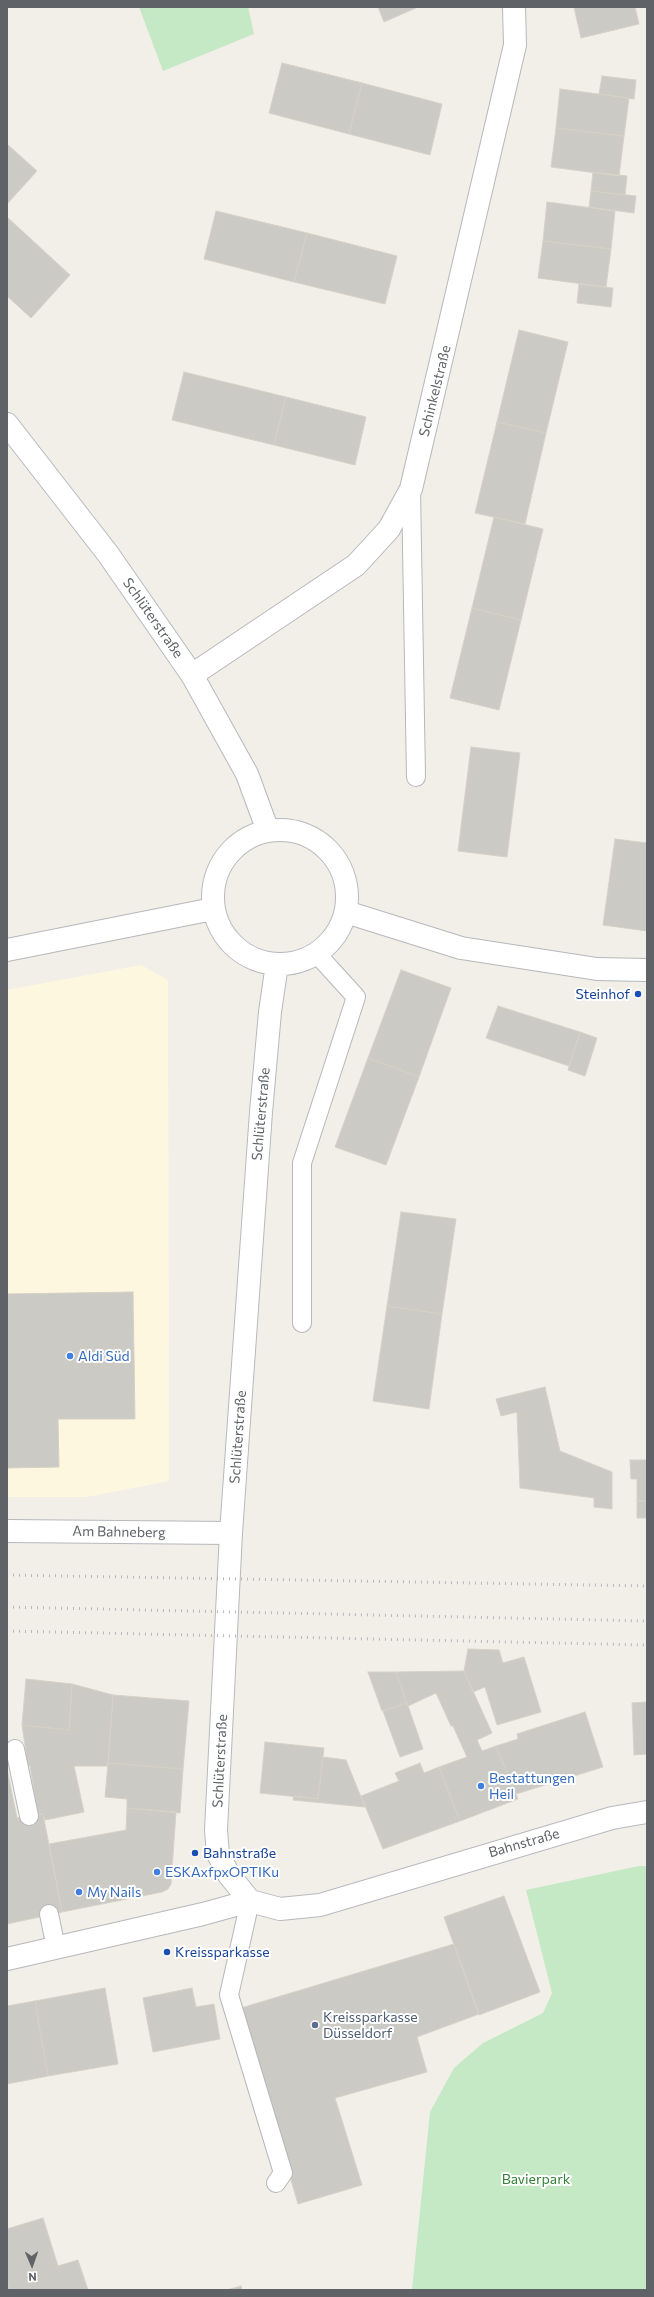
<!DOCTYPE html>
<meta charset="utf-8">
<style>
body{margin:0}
#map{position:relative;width:654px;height:2297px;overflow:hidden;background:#f1efe8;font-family:Commissioner,sans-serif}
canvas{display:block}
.frame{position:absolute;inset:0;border:8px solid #5f6368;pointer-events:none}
.north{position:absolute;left:12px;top:2245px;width:40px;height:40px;-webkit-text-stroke:3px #fff;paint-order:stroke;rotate:178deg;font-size:11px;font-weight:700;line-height:16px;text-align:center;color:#5f6368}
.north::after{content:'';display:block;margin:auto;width:14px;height:18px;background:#5f6368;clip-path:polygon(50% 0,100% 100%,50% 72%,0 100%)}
</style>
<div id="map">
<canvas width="654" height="2297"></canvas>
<div class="frame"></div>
<div class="north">N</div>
</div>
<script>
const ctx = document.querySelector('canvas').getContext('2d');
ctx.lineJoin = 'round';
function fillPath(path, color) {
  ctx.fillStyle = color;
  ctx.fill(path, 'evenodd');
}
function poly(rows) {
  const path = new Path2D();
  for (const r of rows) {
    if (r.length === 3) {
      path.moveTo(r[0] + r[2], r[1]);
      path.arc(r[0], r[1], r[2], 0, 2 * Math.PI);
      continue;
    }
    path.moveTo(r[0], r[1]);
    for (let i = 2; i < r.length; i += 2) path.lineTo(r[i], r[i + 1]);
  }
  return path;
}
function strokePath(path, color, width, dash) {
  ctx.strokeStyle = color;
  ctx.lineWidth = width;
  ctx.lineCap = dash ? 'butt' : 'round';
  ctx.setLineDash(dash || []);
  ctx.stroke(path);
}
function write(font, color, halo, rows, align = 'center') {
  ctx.font = font + ' Commissioner,sans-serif';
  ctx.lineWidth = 4;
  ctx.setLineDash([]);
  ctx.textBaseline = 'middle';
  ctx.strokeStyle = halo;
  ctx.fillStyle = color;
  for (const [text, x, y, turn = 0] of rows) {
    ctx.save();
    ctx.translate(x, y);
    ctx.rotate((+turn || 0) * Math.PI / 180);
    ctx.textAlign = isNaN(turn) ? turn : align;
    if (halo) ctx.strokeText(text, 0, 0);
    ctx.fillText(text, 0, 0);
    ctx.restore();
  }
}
const commercial = poly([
 [141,965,168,980,169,1481,87,1497,7,1497,7,990]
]);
const green = poly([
 [139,7,248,7,254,34,163,71],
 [639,1866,647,1866,647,2290,412,2290,430,2112,454,2068,483,2043,543,2013,552,1993,526,1890]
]);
const building = poly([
 [378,7,418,7,384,22,378,7],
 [574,7,635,7,639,24,581,38,574,7],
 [282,63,362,83,349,134,269,113,282,63],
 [602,76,636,80,634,99,599,94,602,76],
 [362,83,442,104,430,155,349,134,362,83],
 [560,89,629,98,624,136,556,128,560,89],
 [556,128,624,136,619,176,551,167,556,128],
 [7,144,37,171,7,204,7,144],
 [593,172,627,176,625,195,591,191,593,172],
 [591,191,636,196,634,213,589,207,591,191],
 [547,202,615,211,611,249,543,241,547,202],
 [216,211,307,233,294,282,204,259,216,211],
 [7,217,70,275,31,318,7,296,7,217],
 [307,233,397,256,385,304,294,282,307,233],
 [543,241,611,249,606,287,538,278,543,241],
 [579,284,613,288,611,307,577,303,579,284],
 [519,330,568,342,546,433,497,422,519,330],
 [184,372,286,397,274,445,172,420,184,372],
 [286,397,366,417,355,465,274,445,286,397],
 [497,422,546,433,525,524,475,513,497,422],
 [494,517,543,529,521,620,472,608,494,517],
 [472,608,521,620,499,710,450,698,472,608],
 [471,747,520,753,507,857,458,851,471,747],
 [615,839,647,843,647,931,603,925,615,839],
 [401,970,451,988,419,1077,368,1058,401,970],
 [498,1006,580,1032,569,1066,486,1038,498,1006],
 [580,1032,597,1038,585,1076,568,1070,580,1032],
 [368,1058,419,1077,386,1165,335,1147,368,1058],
 [401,1212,456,1219,442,1314,387,1306,401,1212],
 [133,1292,135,1419,58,1419,59,1467,7,1468,7,1294,133,1292],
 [387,1306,442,1314,429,1409,373,1401,387,1306],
 [545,1387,560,1451,612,1472,612,1509,594,1507,594,1498,520,1488,517,1412,501,1416,496,1399,545,1387],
 [630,1460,647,1460,647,1501,637,1501,637,1479,631,1479,630,1460],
 [637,1501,647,1501,647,1518,637,1518,637,1501],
 [468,1649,499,1650,503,1663,524,1657,541,1712,497,1725,485,1687,473,1692,464,1671,468,1649],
 [464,1671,492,1733,477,1740,482,1751,496,1746,518,1799,460,1821,439,1767,467,1757,453,1726,451,1726,436,1693,408,1706,396,1672,464,1671],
 [368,1672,396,1672,407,1703,382,1711,368,1672],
 [26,1679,72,1684,69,1730,22,1725,26,1679],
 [72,1684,113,1695,108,1766,74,1766,84,1812,45,1820,43,1814,38,1814,30,1766,28,1765,22,1725,69,1730,72,1684],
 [113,1695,189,1701,183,1769,108,1763,113,1695],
 [647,1702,647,1754,634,1755,632,1703,647,1702],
 [407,1703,423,1749,400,1757,383,1711,407,1703],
 [585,1712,603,1767,516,1794,496,1746,518,1739,517,1734,585,1712],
 [265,1742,324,1748,318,1799,260,1793,265,1742],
 [323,1757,346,1760,365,1807,293,1800,294,1796,318,1799,323,1757],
 [108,1763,183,1769,180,1813,127,1808,127,1799,105,1797,108,1763],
 [420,1763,424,1773,439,1767,460,1821,383,1849,361,1796,399,1781,395,1773,420,1763],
 [7,1769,17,1818,43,1814,62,1912,7,1924,7,1769],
 [127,1808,176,1812,171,1884,168,1889,162,1892,62,1912,49,1844,126,1830,127,1808],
 [504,1896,540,1992,479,2015,444,1917,504,1896],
 [454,1944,479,2014,417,2037,427,2072,335,2098,362,2185,298,2204,241,2008,454,1944],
 [105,1988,118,2064,48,2076,35,2001,105,1988],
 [192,1988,196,2007,214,2004,220,2039,153,2052,143,1998,192,1988],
 [35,2001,48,2076,7,2084,7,2006,35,2001],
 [43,2218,58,2266,78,2260,88,2290,9,2290,7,2283,7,2229,43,2218],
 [241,2286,242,2290,227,2290,241,2286]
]);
const lane = poly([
 [411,489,416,777],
 [302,1323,302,1163,356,997,316,953],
 [15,1749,29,1816],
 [250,1901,229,1995,283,2173,276,2183],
 [49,1914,56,1948]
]);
const street = poly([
 [192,675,356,565,389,529,411,489,515,45,514,7],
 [346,912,461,948,597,969,647,970],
 [7,950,213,909],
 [7,1531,231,1533],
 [7,1959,203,1914,250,1901]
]);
const secondary = poly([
 [7,424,108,554,192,675,247,774,268,831],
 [280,897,67],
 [277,964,270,1012,261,1112,231,1533,216,1830,218,1854,229,1875,250,1901,280,1909,320,1905,612,1818,647,1812]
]);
const rail = poly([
 [7,1575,647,1586],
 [7,1607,647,1621],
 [7,1631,647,1645]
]);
const markers = [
 [638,994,4,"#1a4fb4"],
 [70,1356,4,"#3f7fe0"],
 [481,1786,4,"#3f7fe0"],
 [195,1853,4,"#1a4fb4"],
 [157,1872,4,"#3f7fe0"],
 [79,1892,4,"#3f7fe0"],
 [167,1952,4,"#1a4fb4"],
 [315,2025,4,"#5c6f8a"]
];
const streetNames = [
 ["Schinkelstraße",435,391,-76],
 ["Schlüterstraße",153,618,55],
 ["Schlüterstraße",261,1114,-85],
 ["Schlüterstraße",238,1437,-86],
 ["Am Bahneberg",119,1532,1],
 ["Schlüterstraße",220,1761,-87],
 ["Bahnstraße",524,1843,-16]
];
const transitNames = [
 ["Steinhof",630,994,"right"],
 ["Bahnstraße",203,1853],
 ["Kreissparkasse",175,1952]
];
const shopNames = [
 ["Aldi Süd",78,1356],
 ["Bestattungen",489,1778],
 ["Heil",489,1794],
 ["ESKAxfpxOPTIKu",165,1872],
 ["My Nails",87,1892]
];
const serviceNames = [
 ["Kreissparkasse",323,2017],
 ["Düsseldorf",323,2033]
];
const parkNames = [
 ["Bavierpark",536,2179]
];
fillPath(commercial, '#fef7e0');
fillPath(green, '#c5e8c5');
fillPath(building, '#cccac5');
strokePath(building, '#d6d1c6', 1);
strokePath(lane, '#b5b8bc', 20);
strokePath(street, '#b5b8bc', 24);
strokePath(secondary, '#b6babf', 24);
strokePath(lane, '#fff', 18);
strokePath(street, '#fff', 22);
strokePath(secondary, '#fff', 22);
strokePath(rail, '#b6b7b8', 3, [1, 5]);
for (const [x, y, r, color] of markers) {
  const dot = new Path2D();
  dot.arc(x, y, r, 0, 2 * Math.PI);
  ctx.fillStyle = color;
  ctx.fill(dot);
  strokePath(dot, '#fff', 1.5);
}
write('14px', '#5f6368', '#fff', streetNames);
write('14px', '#164399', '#fff', transitNames, 'left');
write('14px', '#366cbe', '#fff', shopNames, 'left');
write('14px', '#4e5e75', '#fff', serviceNames, 'left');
write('14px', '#348238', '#fff', parkNames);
</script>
